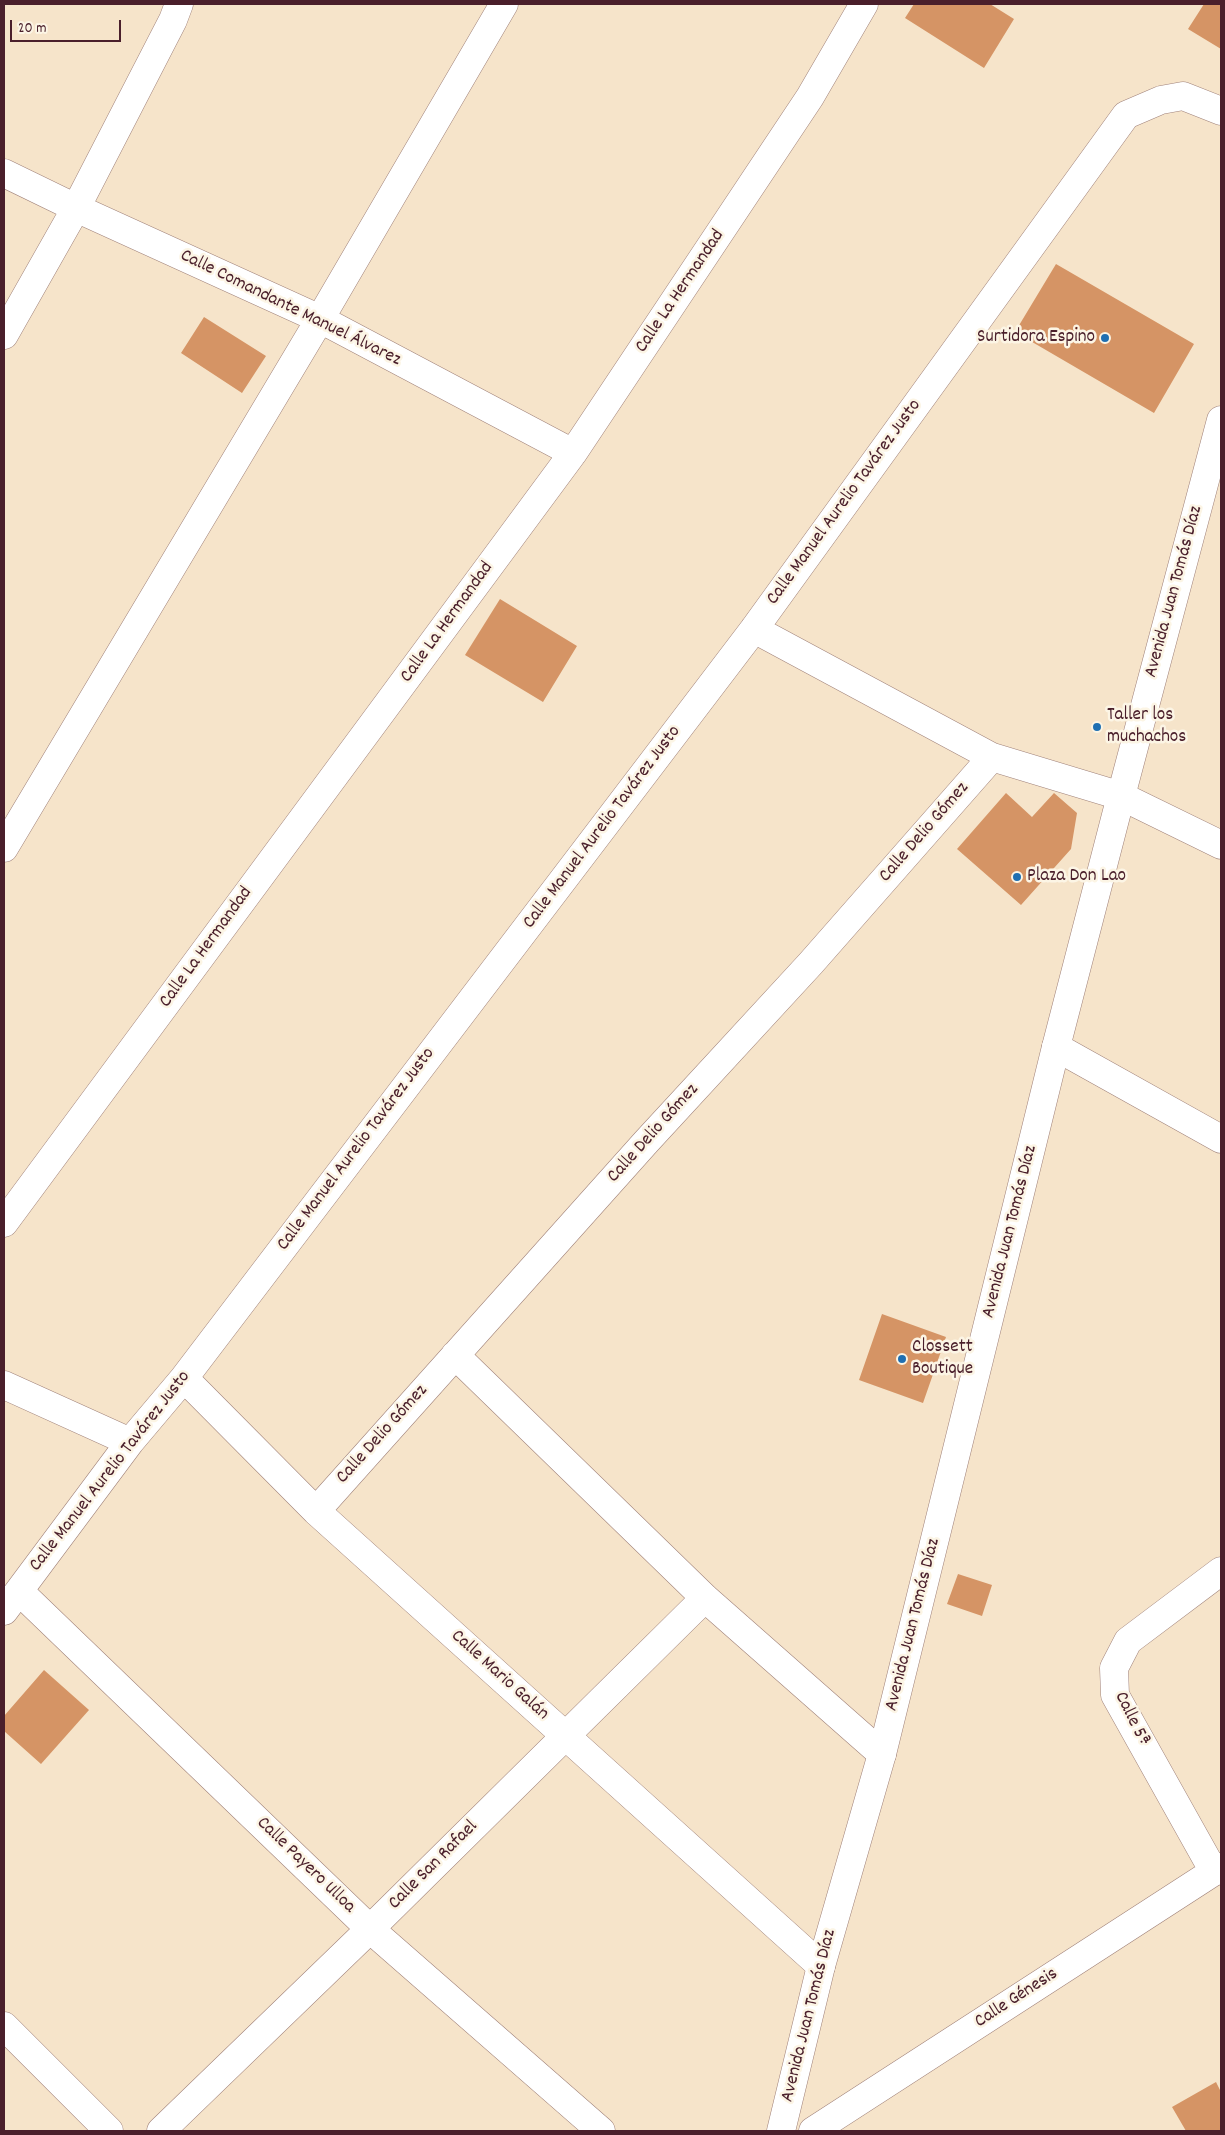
<!DOCTYPE html>
<meta charset="utf-8">
<style>
body{margin:0}
#map{position:relative;width:1225px;height:2135px;overflow:hidden;background:#f6e4ca;font-family:Dekko,sans-serif}
canvas{display:block}
.frame{position:absolute;inset:0;border:5px solid #4a1f2b;pointer-events:none}
.scale{position:absolute;left:10px;top:20px;width:111px;height:22px;box-sizing:border-box;border:2px solid #4a1f2b;border-top:0;padding-left:6px;font-size:15px;line-height:18px;white-space:nowrap;color:#4a1f2b;-webkit-text-stroke:4px #fcf5e5;paint-order:stroke}
</style>
<div id="map">
<canvas width="1225" height="2135"></canvas>
<div class="frame"></div>
<div class="scale">20 m</div>
</div>
<script>
const ctx = document.querySelector('canvas').getContext('2d');
ctx.lineJoin = 'round';
function fillPath(path, color) {
  ctx.fillStyle = color;
  ctx.fill(path, 'evenodd');
}
function poly(rows) {
  const path = new Path2D();
  for (const r of rows) {
    path.moveTo(r[0], r[1]);
    for (let i = 2; i < r.length; i += 2) path.lineTo(r[i], r[i + 1]);
  }
  return path;
}
function strokePath(path, color, width, dash) {
  ctx.strokeStyle = color;
  ctx.lineWidth = width;
  ctx.lineCap = dash ? 'butt' : 'round';
  ctx.setLineDash(dash || []);
  ctx.stroke(path);
}
function write(font, color, halo, rows, align = 'center') {
  ctx.font = font + ' Dekko,sans-serif';
  ctx.lineWidth = 5;
  ctx.setLineDash([]);
  ctx.textBaseline = 'middle';
  ctx.strokeStyle = halo;
  ctx.fillStyle = color;
  for (const [text, x, y, turn = 0] of rows) {
    ctx.save();
    ctx.translate(x, y);
    ctx.rotate((+turn || 0) * Math.PI / 180);
    ctx.textAlign = isNaN(turn) ? turn : align;
    if (halo) ctx.strokeText(text, 0, 0);
    ctx.fillText(text, 0, 0);
    ctx.restore();
  }
}
const building = poly([
 [914,4,990,4,1014,19,984,68,905,18],
 [1204,4,1221,4,1221,49,1188,29],
 [1056,264,1194,344,1154,413,1015,332],
 [204,317,266,356,242,393,181,353],
 [500,599,577,646,543,702,465,655],
 [1006,793,1032,817,1054,793,1077,813,1071,849,1021,905,957,849],
 [882,1314,946,1337,923,1403,859,1380],
 [958,1574,992,1585,982,1616,947,1604],
 [44,1670,89,1710,41,1764,4,1731,4,1716],
 [1216,2082,1221,2092,1221,2131,1186,2131,1172,2107]
]);
const street = poly([
 [4,173,76,208,320,319,573,453],
 [4,335,76,208,173,20,179,4],
 [754,629,992,757,1121,796,1221,845],
 [4,848,320,319,504,4],
 [1056,1047,1221,1139],
 [4,1223,573,453,810,97,864,4],
 [455,1355,705,1598,882,1754],
 [184,1378,316,1511,821,1966],
 [4,1385,130,1442],
 [316,1511,646,1142,811,963,992,757],
 [19,1591,370,1929,601,2131],
 [4,1611,130,1442,184,1378,754,629,1126,115,1161,100,1183,96,1221,111],
 [1214,1872,1115,1695,1114,1668,1128,1641,1221,1571],
 [4,2026,109,2131],
 [161,2131,370,1929,705,1598],
 [813,2131,1221,1867]
]);
const secondary = poly([
 [781,2131,821,1966,882,1754,1056,1047,1121,796,1221,420]
]);
const markers = [
 [1105,338,5,"#1f6fb2"],
 [1097,727,5,"#1f6fb2"],
 [1017,877,5,"#1f6fb2"],
 [902,1359,5,"#1f6fb2"]
];
const streetNames = [
 ["Calle La Hermandad",681,292,-56],
 ["Calle Comandante Manuel Álvarez",290,309,26],
 ["Calle Manuel Aurelio Tavárez Justo",845,503,-54],
 ["Avenida Juan Tomás Díaz",1175,592,-75],
 ["Calle La Hermandad",448,623,-54],
 ["Calle Manuel Aurelio Tavárez Justo",603,828,-53],
 ["Calle Delio Gómez",925,833,-49],
 ["Calle La Hermandad",207,948,-54],
 ["Calle Delio Gómez",654,1134,-48],
 ["Calle Manuel Aurelio Tavárez Justo",357,1150,-53],
 ["Avenida Juan Tomás Díaz",1011,1232,-76],
 ["Calle Delio Gómez",383,1435,-48],
 ["Calle Manuel Aurelio Tavárez Justo",111,1472,-52],
 ["Avenida Juan Tomás Díaz",914,1625,-76],
 ["Calle Mario Galán",499,1676,42],
 ["Calle 5ª",1131,1720,64],
 ["Calle Payero Ulloa",305,1866,44],
 ["Calle San Rafael",434,1866,-45],
 ["Calle Génesis",1017,1999,-33],
 ["Avenida Juan Tomás Díaz",810,2016,-76]
];
const poiNames = [
 ["Surtidora Espino",1095,338,"right"],
 ["Taller los",1107,716],
 ["muchachos",1107,738],
 ["Plaza Don Lao",1027,877],
 ["Clossett",912,1348],
 ["Boutique",912,1370]
];
fillPath(building, '#d59465');
strokePath(street, '#a0827a', 29);
strokePath(secondary, '#a0827a', 29);
strokePath(street, '#fff', 28);
strokePath(secondary, '#fff', 28);
for (const [x, y, r, color] of markers) {
  const dot = new Path2D();
  dot.arc(x, y, r, 0, 2 * Math.PI);
  ctx.fillStyle = color;
  ctx.fill(dot);
  strokePath(dot, '#fcf5e5', 2);
}
write('19px', '#4a1f2b', '#fcf5e5', streetNames);
write('19px', '#4a1f2b', '#fcf5e5', poiNames, 'left');
</script>
